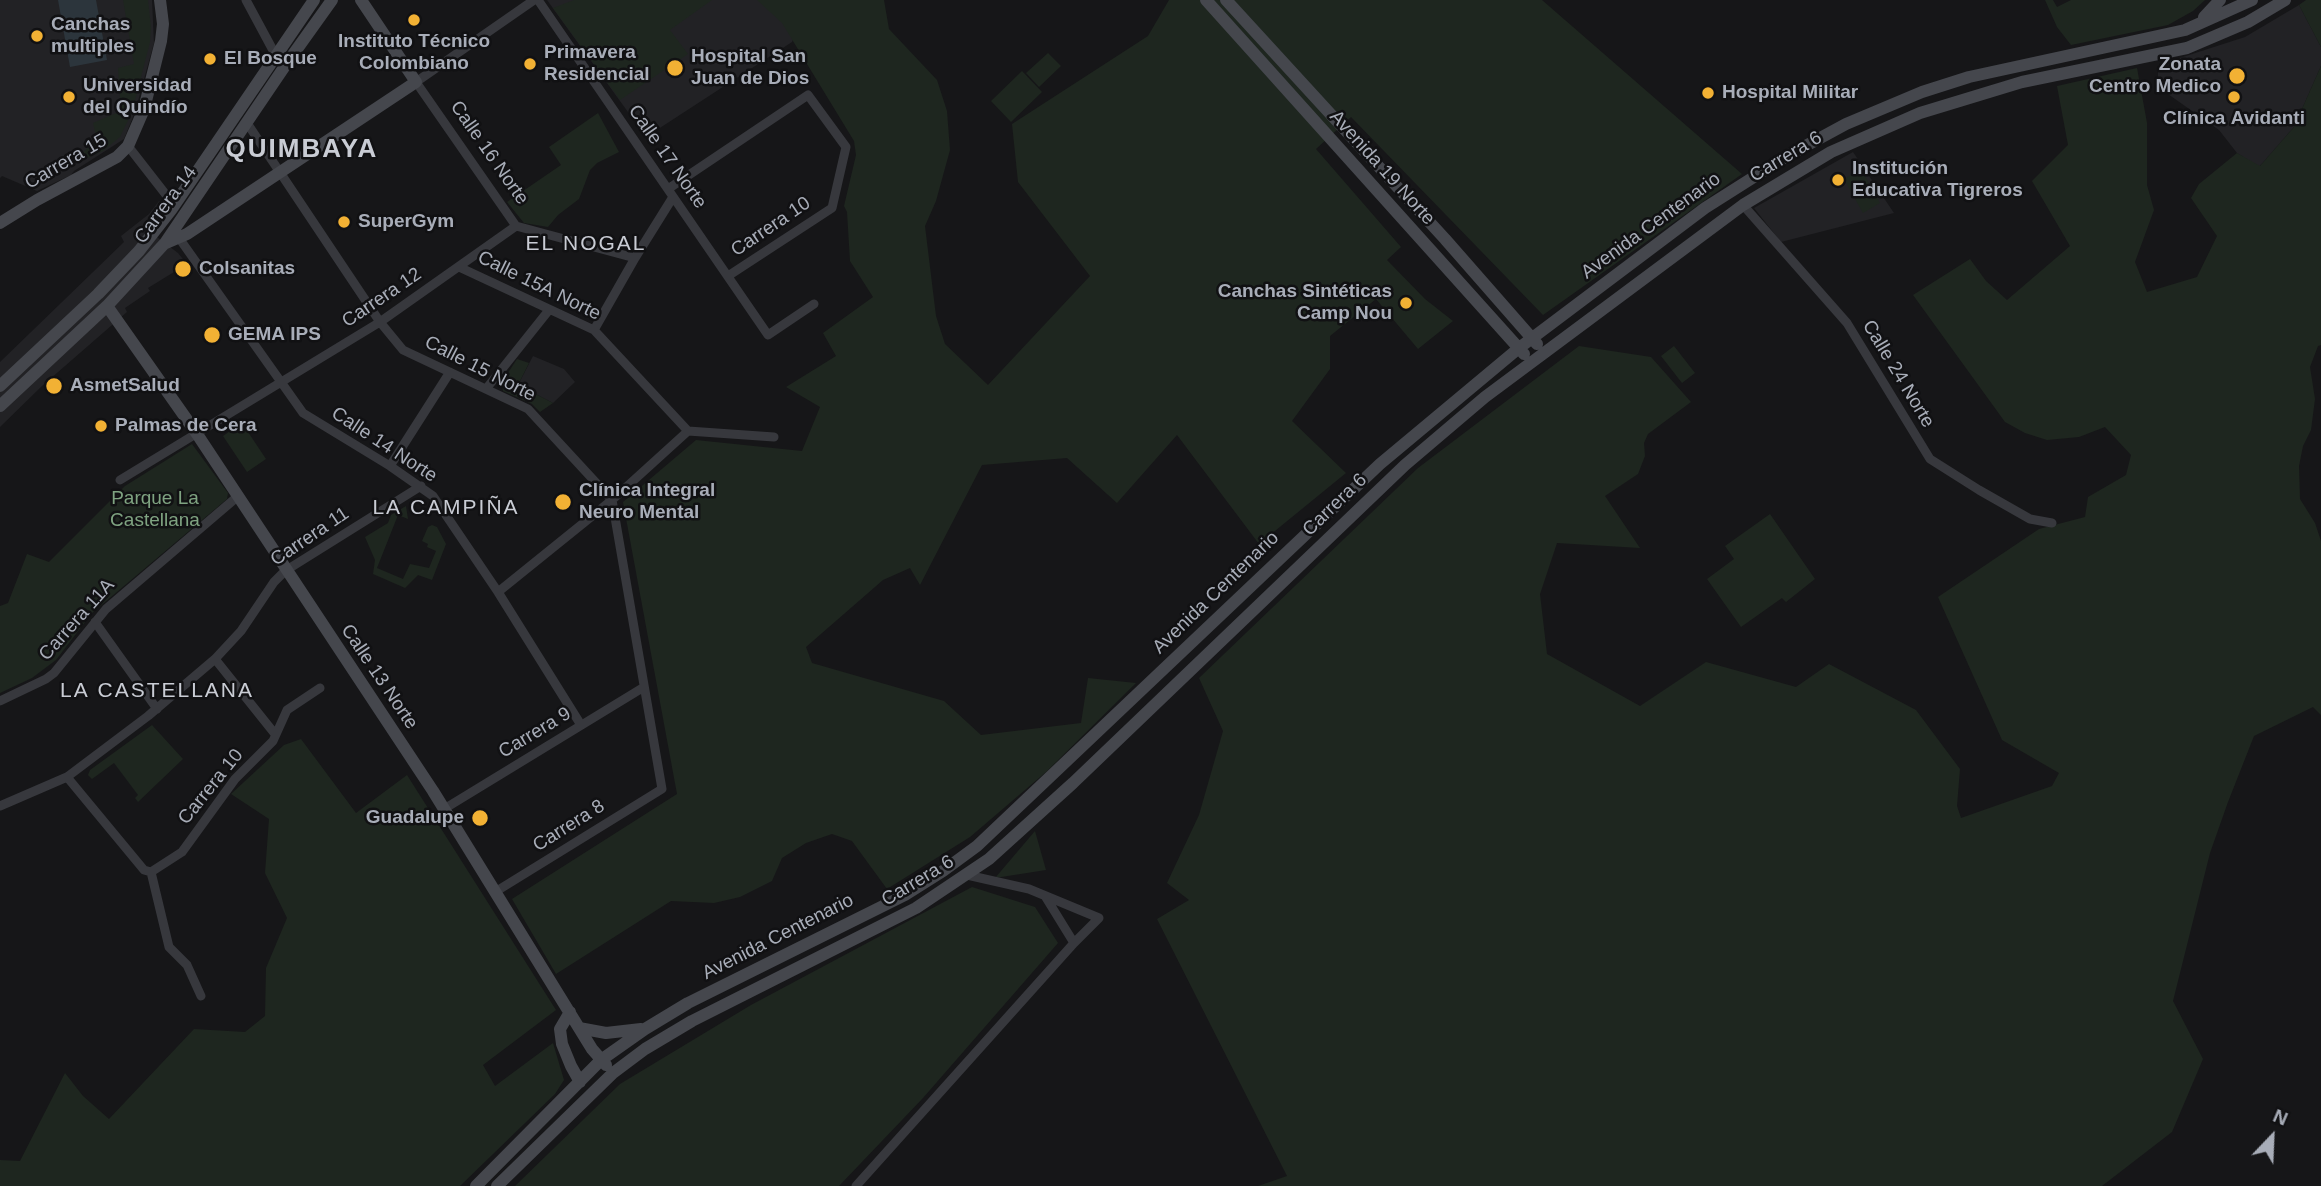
<!DOCTYPE html>
<meta charset="utf-8">
<style>
body{margin:0}
#map{position:relative;width:2321px;height:1186px;overflow:hidden;background:#161618;font-family:Arial,sans-serif}
canvas{display:block}
.north{position:absolute;left:2237px;top:1102px;width:70px;height:70px;-webkit-text-stroke:5px #111113;paint-order:stroke;rotate:23deg;font-size:19px;font-weight:700;line-height:28px;text-align:center;color:#a8adb8}
.north::after{content:'';display:block;margin:auto;width:24px;height:32px;background:#a8adb8;clip-path:polygon(50% 0,100% 100%,50% 72%,0 100%)}
</style>
<div id="map">
<canvas width="2321" height="1186"></canvas>
<div class="north">N</div>
</div>
<script>
const ctx = document.querySelector('canvas').getContext('2d');
ctx.lineJoin = 'round';
function fillPath(path, color) {
  ctx.fillStyle = color;
  ctx.fill(path, 'evenodd');
}
function poly(rows) {
  const path = new Path2D();
  for (const r of rows) {
    path.moveTo(r[0], r[1]);
    for (let i = 2; i < r.length; i += 2) path.lineTo(r[i], r[i + 1]);
  }
  return path;
}
function strokePath(path, color, width, dash) {
  ctx.strokeStyle = color;
  ctx.lineWidth = width;
  ctx.lineCap = dash ? 'butt' : 'round';
  ctx.setLineDash(dash || []);
  ctx.stroke(path);
}
function write(font, color, halo, rows, align = 'center') {
  ctx.font = font + ' Arial,sans-serif';
  ctx.lineWidth = 5;
  ctx.setLineDash([]);
  ctx.textBaseline = 'middle';
  ctx.strokeStyle = halo;
  ctx.fillStyle = color;
  for (const [text, x, y, turn = 0] of rows) {
    ctx.save();
    ctx.translate(x, y);
    ctx.rotate((+turn || 0) * Math.PI / 180);
    ctx.textAlign = isNaN(turn) ? turn : align;
    if (halo) ctx.strokeText(text, 0, 0);
    ctx.fillText(text, 0, 0);
    ctx.restore();
  }
}
const built = poly([
 [0,0,152,0,154,43,135,112,124,139,74,171,71,175,37,191,2,176,0,178],
 [547,0,801,0,802,17,792,42,646,137],
 [2299,5,2321,47,2321,66,2294,127,2259,167,2237,153,2219,130,2158,87,2158,65,2245,37],
 [1853,152,1894,213,1781,242,1754,208],
 [159,201,171,210,153,234,178,253,187,264,148,288,150,291,125,308,127,312,42,386,0,427,0,362,124,242,121,236,149,214],
 [533,356,564,369,575,382,553,403,518,385]
]);
const green = poly([
 [123,0,148,0,151,27,150,42,132,112,120,137,103,151,78,162,77,157,97,140,93,123,121,111,118,68,134,64],
 [574,0,712,0,670,30,688,54,620,100,553,8],
 [757,0,884,0,889,29,937,80,947,111,950,150,936,201,925,226,936,316,945,344,988,385,1090,276,1018,182,1012,124,1148,36,1169,0,1542,0,1742,174,1543,315,1351,117,1316,149,1401,247,1387,260,1425,299,1453,321,1418,349,1376,299,1330,336,1330,369,1292,421,1346,473,1259,544,1177,435,1117,503,1067,458,982,465,920,585,910,568,883,580,806,647,812,663,944,701,981,735,1081,723,1088,678,1136,683,1046,772,970,837,887,889,852,841,832,834,806,843,782,858,772,881,740,897,714,903,671,901,556,974,512,899,677,794,623,502,696,440,802,451,820,407,786,387,836,356,823,333,873,297,850,261,847,212,844,206,856,155,854,141,782,23],
 [2045,0,2053,0,2057,7,2071,0,2205,0,2193,11,2168,25,2071,45,2057,27],
 [2306,0,2321,0,2321,47,2299,5],
 [1048,53,1061,66,1039,87,1026,73],
 [2321,66,2321,345,2318,346,2310,367,2315,399,2311,430,2303,446,2299,466,2300,499,2315,523,2321,541,2321,715,2313,707,2254,736,2228,802,2210,853,2173,1001,2203,1059,2172,1132,2102,1186,1258,1186,1287,1176,1157,919,1189,900,1167,883,1199,815,1223,731,1199,678,1418,468,1579,346,1651,357,1691,402,1648,434,1644,443,1645,456,1638,474,1605,496,1640,548,1557,543,1540,594,1547,654,1640,706,1706,662,1796,687,1829,664,1916,710,1960,769,1957,806,1961,818,2052,786,2059,773,2002,740,1938,597,2039,529,2085,517,2088,497,2126,475,2131,455,2105,427,2079,437,2047,440,2025,433,2005,422,1913,295,1970,259,1986,281,2007,300,2070,246,2032,181,2068,145,2057,86,2137,68,2147,123,2147,185,2154,210,2135,262,2147,292,2197,277,2217,236,2191,198,2199,184,2237,153,2260,166,2294,127],
 [1022,71,1042,92,1011,122,991,101],
 [598,113,619,152,597,163,590,170,579,199,558,215,548,227,524,223,507,202,561,165,549,147],
 [1861,169,1880,203,1863,213,1844,179],
 [1674,346,1695,373,1682,383,1661,356],
 [517,359,529,363,518,385,553,403,540,412,532,404,503,391,502,382],
 [242,423,266,459,247,472,223,436],
 [192,444,228,493,227,499,92,613,56,660,32,678,0,693,0,606,8,603,27,554,49,562,125,486],
 [406,506,408,519,398,515,377,568,403,579,410,564,429,568,436,551,427,547,428,544,422,541,428,527,432,525,437,527,446,544,432,580,418,575,405,588,373,574,375,560,365,537,388,523,391,515],
 [1770,514,1815,579,1786,602,1782,598,1741,627,1707,579,1734,559,1725,546],
 [152,725,183,759,138,802,135,798,138,795,114,763,92,779,88,775,90,770],
 [301,739,356,813,407,775,556,1010,483,1065,495,1086,553,1043,564,1080,555,1094,460,1186,0,1186,0,1160,20,1161,65,1073,83,1096,109,1119,194,1029,245,1032,265,1016,266,968,287,918,265,873,269,819,231,794,284,745],
 [1035,831,1046,870,995,878],
 [972,887,1035,907,1058,943,923,1098,839,1186,515,1186,620,1084,751,1005]
]);
const water = poly([
 [58,0,96,0,107,60,70,67]
]);
const street = poly([
 [246,0,275,54],
 [534,0,416,82,516,226,635,258],
 [538,0,768,335,814,304],
 [247,123,380,322,403,350,528,409,612,500,662,789,495,892],
 [128,146,174,205],
 [668,189,808,95,846,147,832,208,728,276],
 [1743,205,1847,323,1930,459,1979,490,2030,519,2052,523],
 [179,238,303,413,390,466,433,496,498,592,581,725],
 [459,267,594,330,688,431],
 [594,330,635,258,673,197],
 [486,389,549,310],
 [688,431,774,437],
 [390,466,450,372],
 [120,480,380,322,516,226],
 [498,592,612,500,688,431],
 [95,622,157,709],
 [215,659,275,734],
 [0,701,46,679,54,673,106,609,237,497],
 [67,777,144,870,151,872],
 [0,806,67,777,148,716,215,659,241,631,274,582,285,571,421,486],
 [444,809,644,687],
 [151,872,182,852,235,779,273,741,287,710,320,688],
 [151,872,169,947,187,965,201,996],
 [1045,896,1074,943],
 [856,1186,1074,943,1099,918,1029,889,967,875]
]);
const secondary = poly([
 [1206,0,1524,354],
 [1226,0,1445,239,1537,344],
 [2204,17,2220,0],
 [0,223,37,200,117,157,128,146,144,109,161,41,163,24,160,0],
 [166,243,187,234,416,82,361,0],
 [107,306,197,434,433,791,592,1049,606,1065],
 [0,386,98,294,139,251,171,210,314,0],
 [0,406,107,306,165,243,287,63,332,0],
 [570,1012,560,1029,562,1044,571,1066,580,1082],
 [579,1028,606,1033,641,1029],
 [476,1186,601,1060,645,1029,688,1003,905,895,943,871,977,846,1380,464,1519,348,1705,208,1787,156,1846,124,1922,92,1969,77,2185,30,2252,0],
 [497,1186,613,1073,645,1049,692,1021,916,908,989,859,1073,783,1405,465,1485,397,1743,205,1831,152,1920,113,2022,82,2187,48,2248,22,2285,0]
]);
const markers = [
 [414,20,7,"#f2b134"],
 [37,36,7,"#f2b134"],
 [210,59,7,"#f2b134"],
 [530,64,7,"#f2b134"],
 [675,68,9,"#f2b134"],
 [2237,76,9,"#f2b134"],
 [1708,93,7,"#f2b134"],
 [69,97,7,"#f2b134"],
 [2234,97,7,"#f2b134"],
 [1838,180,7,"#f2b134"],
 [344,222,7,"#f2b134"],
 [183,269,9,"#f2b134"],
 [1406,303,7,"#f2b134"],
 [212,335,9,"#f2b134"],
 [54,386,9,"#f2b134"],
 [101,426,7,"#f2b134"],
 [563,502,9,"#f2b134"],
 [480,818,9,"#f2b134"]
];
const poiNames = [
 ["Canchas",51,25],
 ["multiples",51,47],
 ["Instituto Técnico",414,42,"center"],
 ["Colombiano",414,64,"center"],
 ["Primavera",544,53],
 ["Residencial",544,75],
 ["Hospital San",691,57],
 ["Juan de Dios",691,79],
 ["El Bosque",224,59],
 ["Zonata",2221,65,"right"],
 ["Centro Medico",2221,87,"right"],
 ["Universidad",83,86],
 ["del Quindío",83,108],
 ["Hospital Militar",1722,93],
 ["Clínica Avidanti",2234,119,"center"],
 ["Institución",1852,169],
 ["Educativa Tigreros",1852,191],
 ["SuperGym",358,222],
 ["Colsanitas",199,269],
 ["Canchas Sintéticas",1392,292,"right"],
 ["Camp Nou",1392,314,"right"],
 ["GEMA IPS",228,335],
 ["AsmetSalud",70,386],
 ["Palmas de Cera",115,426],
 ["Clínica Integral",579,491],
 ["Neuro Mental",579,513],
 ["Guadalupe",464,818,"right"]
];
const streetNames = [
 ["Calle 16 Norte",489,153,55],
 ["Calle 17 Norte",667,157,55],
 ["Carrera 6",1786,157,-31],
 ["Carrera 15",66,162,-30],
 ["Avenida 19 Norte",1382,168,48],
 ["Carrera 14",166,205,-54],
 ["Avenida Centenario",1651,226,-36],
 ["Carrera 10",771,227,-34],
 ["Calle 15A Norte",539,286,26],
 ["Carrera 12",382,298,-34],
 ["Calle 15 Norte",480,369,27],
 ["Calle 24 Norte",1898,374,59],
 ["Calle 14 Norte",384,445,33],
 ["Carrera 6",1335,505,-44],
 ["Carrera 11",310,537,-34],
 ["Avenida Centenario",1216,593,-44],
 ["Carrera 11A",77,620,-48],
 ["Calle 13 Norte",379,677,56],
 ["Carrera 9",535,733,-31],
 ["Carrera 10",211,787,-51],
 ["Carrera 8",569,826,-32],
 ["Carrera 6",918,881,-31],
 ["Avenida Centenario",778,937,-27]
];
const parkNames = [
 ["Parque La",155,499],
 ["Castellana",155,521]
];
const neighbourhoodNames = [
 ["EL NOGAL",586,244],
 ["LA CAMPIÑA",446,508],
 ["LA CASTELLANA",157,691]
];
const districtNames = [
 ["QUIMBAYA",302,150]
];
fillPath(built, '#222225');
fillPath(green, '#1e261f');
fillPath(water, '#2c353c');
strokePath(street, '#37383d', 9);
strokePath(secondary, '#45474d', 12);
for (const [x, y, r, color] of markers) {
  const dot = new Path2D();
  dot.arc(x, y, r, 0, 2 * Math.PI);
  ctx.fillStyle = color;
  ctx.fill(dot);
  strokePath(dot, '#111113', 2.5);
}
write('bold 19px', '#a8adb8', '#111113', poiNames, 'left');
write('19px', '#a8adb8', '#111113', streetNames);
write('19px', '#7fa381', '#111113', parkNames);
ctx.letterSpacing = '2px';
write('21px', '#c9ccd4', '#111113', neighbourhoodNames);
ctx.letterSpacing = '0px';
ctx.letterSpacing = '2px';
write('bold 26px', '#c9ccd4', '#111113', districtNames);
ctx.letterSpacing = '0px';
</script>
